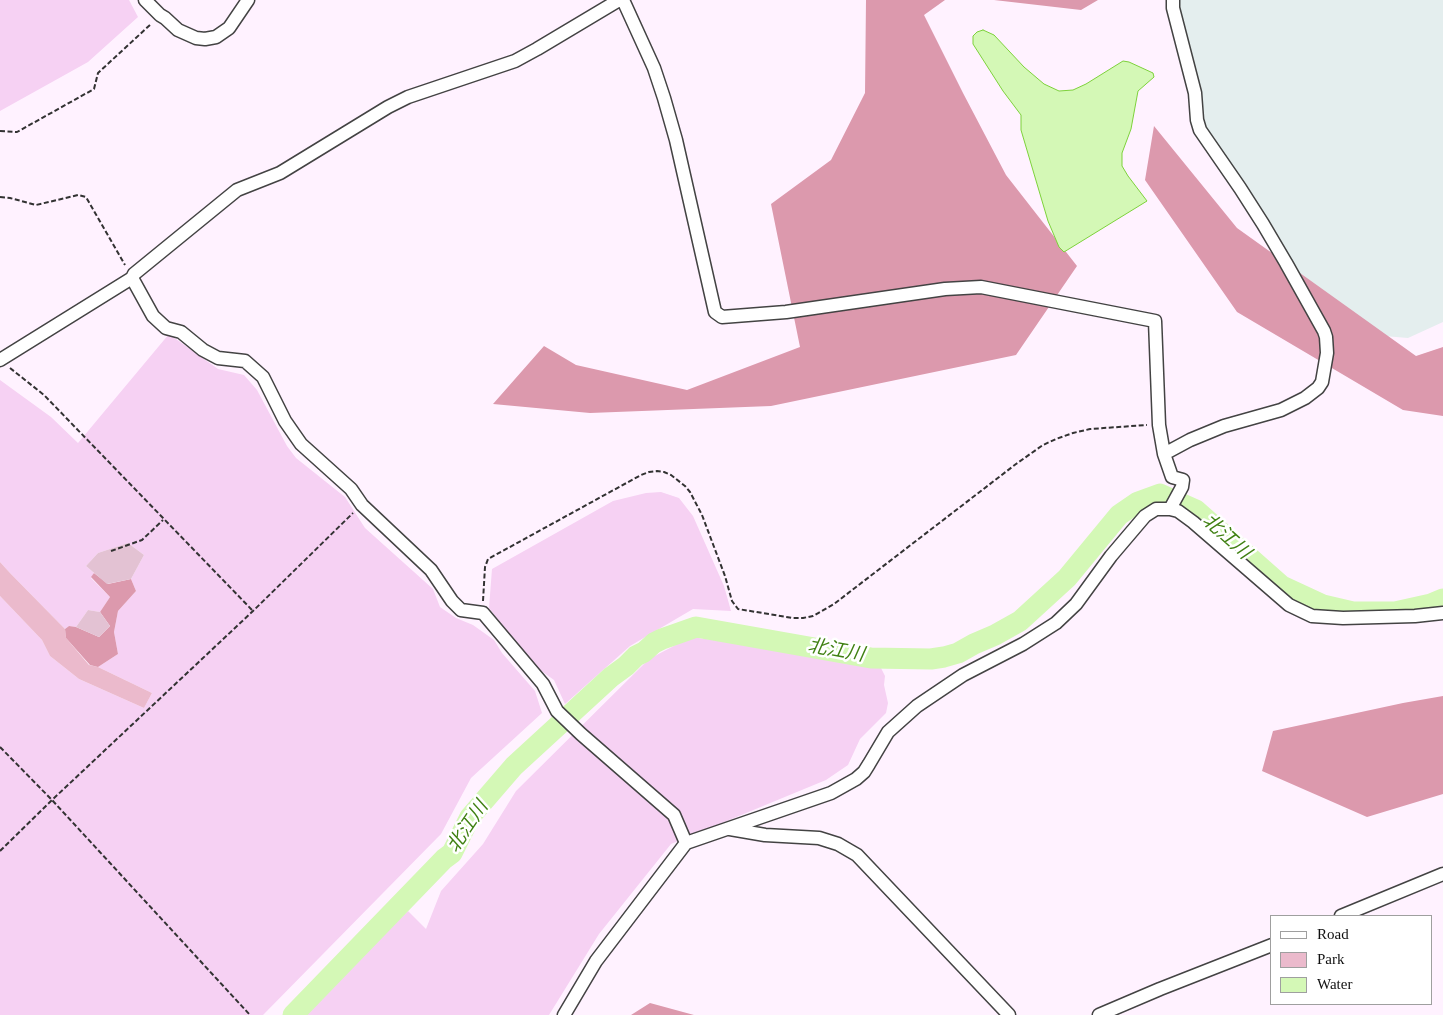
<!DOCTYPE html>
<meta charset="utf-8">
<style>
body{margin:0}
#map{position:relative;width:1443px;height:1015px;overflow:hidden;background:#fff2ff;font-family:"Times New Roman",serif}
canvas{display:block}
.legend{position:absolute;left:1270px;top:915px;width:162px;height:90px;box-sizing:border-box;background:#fff;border:1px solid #9f9f9f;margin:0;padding:6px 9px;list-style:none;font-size:15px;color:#101010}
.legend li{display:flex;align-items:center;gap:10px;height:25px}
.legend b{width:25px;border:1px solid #9f9f9f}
</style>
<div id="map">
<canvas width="1443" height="1015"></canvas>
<ul class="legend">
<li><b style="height:6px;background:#fff"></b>Road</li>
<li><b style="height:14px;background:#ebbacc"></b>Park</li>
<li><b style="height:14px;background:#d4f8b6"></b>Water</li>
</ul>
</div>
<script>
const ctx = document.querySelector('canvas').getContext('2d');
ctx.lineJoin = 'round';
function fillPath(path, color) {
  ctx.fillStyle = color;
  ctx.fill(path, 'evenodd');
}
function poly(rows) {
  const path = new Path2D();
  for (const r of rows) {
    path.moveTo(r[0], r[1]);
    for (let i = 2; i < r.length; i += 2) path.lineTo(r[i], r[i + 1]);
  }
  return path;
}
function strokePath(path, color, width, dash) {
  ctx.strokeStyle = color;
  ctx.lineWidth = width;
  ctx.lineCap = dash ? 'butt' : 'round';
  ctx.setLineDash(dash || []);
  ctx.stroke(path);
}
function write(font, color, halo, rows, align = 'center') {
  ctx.font = font + ' "Times New Roman","Noto Sans JP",serif';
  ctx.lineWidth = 5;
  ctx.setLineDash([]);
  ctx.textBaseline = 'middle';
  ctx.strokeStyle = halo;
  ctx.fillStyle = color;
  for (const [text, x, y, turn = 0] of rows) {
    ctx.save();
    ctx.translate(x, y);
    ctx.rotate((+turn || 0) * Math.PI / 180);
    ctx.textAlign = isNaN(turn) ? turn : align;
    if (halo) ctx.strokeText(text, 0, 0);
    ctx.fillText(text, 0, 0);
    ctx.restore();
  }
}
const industrial = poly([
 [1173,0,1443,0,1443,322,1408,338,1324,331,1200,130]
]);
const farmland = poly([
 [0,0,129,0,138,17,88,62,0,111],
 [169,334,218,369,244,375,257,390,287,446,296,458,345,497,365,528,433,589,440,607,456,618,473,625,494,640,502,653,535,691,542,713,471,778,441,834,263,1015,0,1015,0,596,42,640,50,656,79,679,144,708,152,693,98,667,118,654,114,632,118,611,136,591,131,579,144,555,128,543,98,553,86,566,94,573,91,578,110,597,100,612,88,610,76,627,69,626,65,629,10,573,0,562,0,380,51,417,78,443],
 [661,492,679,498,693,516,724,586,731,611,693,609,630,646,565,704,554,680,533,665,489,608,492,569,613,501,646,493],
 [691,637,878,662,885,676,884,685,888,703,886,713,860,739,848,765,826,780,671,844,599,934,549,1015,304,1015,408,911,426,929,441,891,483,844,516,791,649,659]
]);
const green = poly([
 [0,562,10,573,65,629,66,638,89,665,98,667,152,693,144,708,79,679,50,656,42,640,0,596]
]);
const forest = poly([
 [866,0,945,0,924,15,963,93,1006,175,1077,266,1016,355,771,406,590,413,493,404,544,346,576,365,687,390,800,347,771,204,831,160,865,93],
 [994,0,1098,0,1081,10],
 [1154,126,1237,228,1416,356,1443,347,1443,416,1403,410,1237,312,1145,180],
 [94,573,108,584,131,579,136,591,118,611,114,632,118,654,98,667,90,665,66,638,65,629,69,626,76,627,99,637,110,626,100,612,110,597,91,577],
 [1443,696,1443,794,1367,817,1262,771,1273,731,1403,703],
 [650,1003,694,1015,631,1015]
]);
const cemetery = poly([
 [128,543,144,555,131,579,107,584,86,566,98,553],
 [88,610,100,612,110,626,99,637,76,627]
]);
const water = poly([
 [983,30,994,35,1024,67,1044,84,1059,91,1073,90,1086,84,1123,61,1129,62,1153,73,1154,77,1138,91,1131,129,1122,153,1122,166,1128,176,1147,201,1064,252,1059,247,1048,221,1021,130,1021,115,1003,91,973,44,973,36,977,32,983,30]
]);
const river = poly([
 [293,1015,444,859,452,853,470,817,514,766,611,677,626,666,636,656,644,652,654,643,662,639,696,627,871,658,931,659,944,657,958,653,974,644,995,635,1020,621,1067,578,1119,515,1138,502,1160,494,1196,510,1282,586,1323,605,1353,612,1395,612,1431,604,1443,599]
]);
const path = poly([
 [0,131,17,132,94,89,98,73,151,24],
 [0,197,10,198,36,205,78,195,86,197,125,265],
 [10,368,44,395,253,611],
 [111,551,142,540,163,520],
 [483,601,485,567,488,559,641,475,649,472,657,471,664,472,671,475,685,486,690,492,702,515,725,576,732,601,738,609,793,618,803,618,813,616,834,604,1016,464,1043,445,1056,439,1073,433,1090,429,1147,425],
 [0,747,52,800,250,1015],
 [0,851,52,800,253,611,353,513]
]);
const street = poly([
 [145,0,160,15,165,18,178,30,196,38,205,39,216,37,229,28,248,0],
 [623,0,654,68,664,98,676,140,715,312,722,317,786,312,945,289,981,287,1155,321,1159,425,1164,454,1172,477,1183,480,1182,487,1170,509],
 [132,278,153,316,166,328,181,332,203,350,218,358,245,361,263,377,285,421,301,444,351,489,362,505,431,570,452,601,461,610,483,613,543,684,557,711,581,734,674,815,686,843],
 [0,360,132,278,134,274,237,190,280,173,388,107,408,97,515,61,537,49,619,0],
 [1164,454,1190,440,1224,426,1281,410,1305,398,1318,388,1322,382,1327,353,1326,337,1324,331,1286,263,1263,224,1240,188,1200,130,1197,120,1195,93,1173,8,1173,0],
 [730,829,765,835,819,838,838,844,857,855,1009,1015],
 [1341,916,1443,874],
 [564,1015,596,961,686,843,831,793,856,779,864,772,869,764,888,732,917,706,963,675,1023,644,1056,623,1076,604,1111,556,1145,516,1156,509,1170,509,1178,511,1193,522,1289,605,1312,616,1343,618,1415,616,1443,613],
 [1099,1015,1160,989,1272,945]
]);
const waterNames = [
 ["北江川",1226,537,42],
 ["北江川",836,651,10],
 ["北江川",468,827,-56]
];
fillPath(industrial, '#e4eeee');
fillPath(farmland, '#f6d1f3');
fillPath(green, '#ebbacc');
fillPath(forest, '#dc99ad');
fillPath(cemetery, '#e3c2d3');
fillPath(water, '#d4f8b6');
strokePath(water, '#7dd13b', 1);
strokePath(river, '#d4f8b6', 21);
strokePath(street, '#434343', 15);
strokePath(path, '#323232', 2, [5, 2.5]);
strokePath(street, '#fff', 12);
write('italic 19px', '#408113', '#fff', waterNames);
</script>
